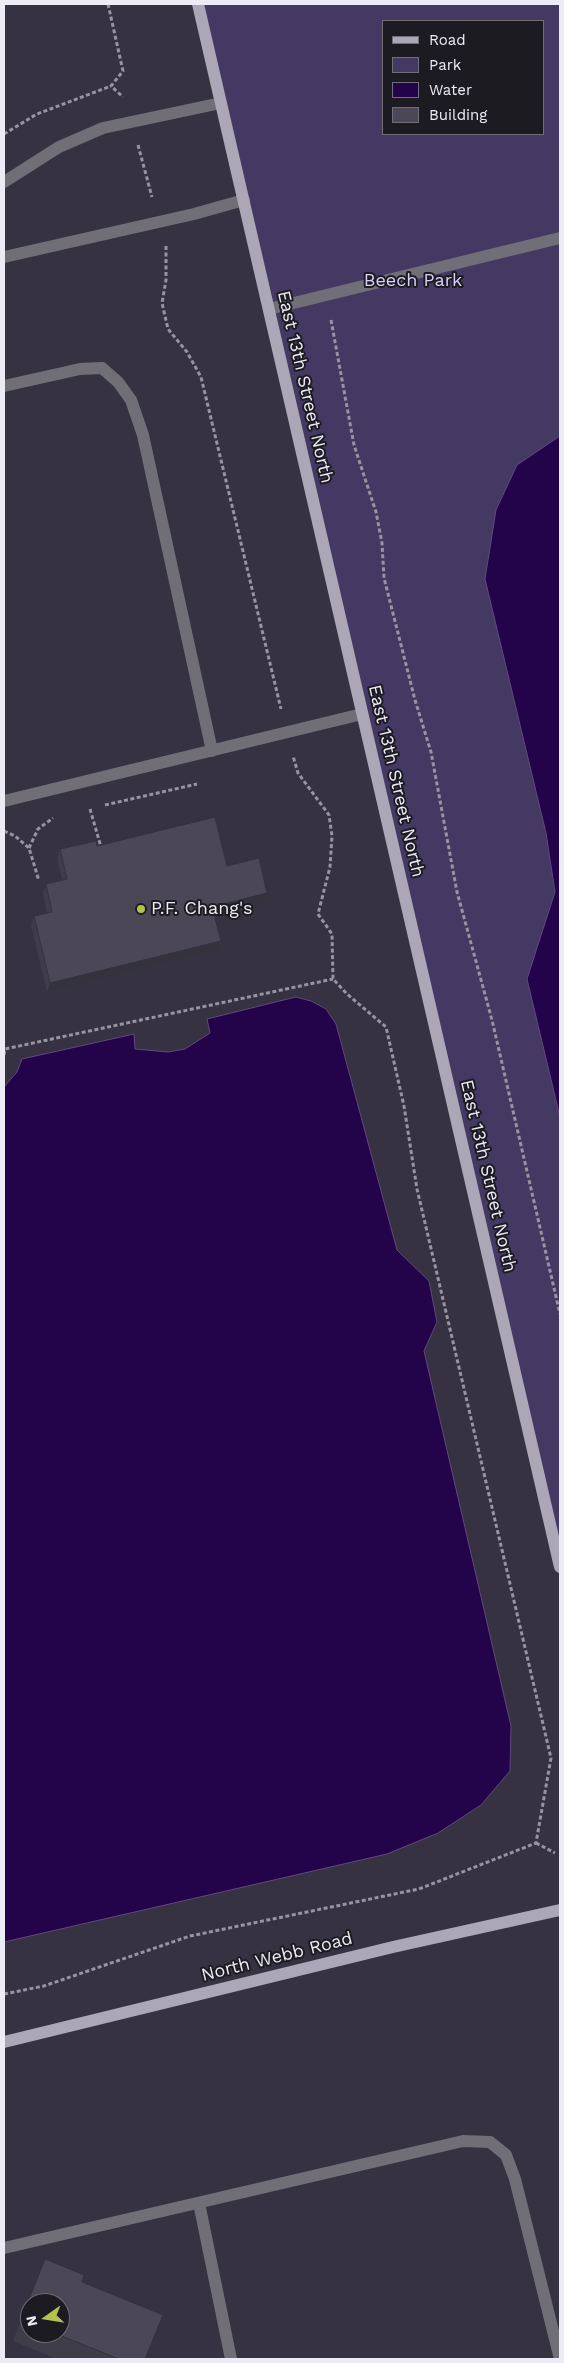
<!DOCTYPE html>
<style>
body{margin:0}
#map{position:relative;width:564px;height:2363px;overflow:hidden;background:#363241;font-family:"Work Sans",sans-serif}
canvas{display:block}
.frame{position:absolute;inset:0;border:5px solid #edebf5;pointer-events:none}
.legend{position:absolute;left:382px;top:20px;width:162px;height:115px;box-sizing:border-box;background:#1d1b22;border:1px solid #706e76;margin:0;padding:6px 9px;list-style:none;font-size:15px;color:#edebf5}
.legend li{display:flex;align-items:center;gap:10px;height:25px}
.legend b{width:25px;border:1px solid #706e76}
.north{position:absolute;left:20px;top:2293px;width:50px;height:50px;box-sizing:border-box;background:#1d1b22;border:1px solid #706e76;border-radius:50%;rotate:257deg;font-size:14px;font-weight:700;line-height:20px;text-align:center;color:#edebf5}
.north::after{content:'';display:block;margin:auto;width:18px;height:22px;background:#b3c24b;clip-path:polygon(50% 0,100% 100%,50% 72%,0 100%)}
</style>
<div id="map">
<canvas width="564" height="2363"></canvas>
<div class="frame"></div>
<ul class="legend">
<li><b style="height:6px;background:#aba7b7"></b>Road</li>
<li><b style="height:14px;background:#443962"></b>Park</li>
<li><b style="height:14px;background:#23034a"></b>Water</li>
<li><b style="height:14px;background:#4b4757"></b>Building</li>
</ul>
<div class="north">N</div>
</div>
<script>
const ctx = document.querySelector('canvas').getContext('2d');
ctx.lineJoin = 'round';
function fillPath(path, color) {
  ctx.fillStyle = color;
  ctx.fill(path, 'evenodd');
}
function poly(rows) {
  const path = new Path2D();
  for (const r of rows) {
    path.moveTo(r[0], r[1]);
    for (let i = 2; i < r.length; i += 2) path.lineTo(r[i], r[i + 1]);
  }
  return path;
}
function strokePath(path, color, width, dash) {
  ctx.strokeStyle = color;
  ctx.lineWidth = width;
  ctx.lineCap = dash ? 'butt' : 'round';
  ctx.setLineDash(dash || []);
  ctx.stroke(path);
}
function write(font, color, halo, rows, align = 'center') {
  ctx.font = font + ' "Work Sans",sans-serif';
  ctx.lineWidth = 4;
  ctx.setLineDash([]);
  ctx.textBaseline = 'middle';
  ctx.strokeStyle = halo;
  ctx.fillStyle = color;
  for (const [text, x, y, turn = 0] of rows) {
    ctx.save();
    ctx.translate(x, y);
    ctx.rotate((+turn || 0) * Math.PI / 180);
    ctx.textAlign = isNaN(turn) ? turn : align;
    if (halo) ctx.strokeText(text, 0, 0);
    ctx.fillText(text, 0, 0);
    ctx.restore();
  }
}
const green = poly([
 [198,4,560,4,560,1567],
 [383,21,543,21,543,134,383,134]
]);
const water = poly([
 [560,436,560,1117,527,979,555,892,546,833,485,579,496,510,517,465,560,436],
 [296,997,311,1001,326,1009,336,1024,397,1250,429,1281,437,1322,424,1351,511,1726,510,1771,481,1805,438,1833,387,1854,4,1942,4,1087,17,1072,22,1059,134,1034,135,1049,168,1052,185,1049,210,1033,207,1019,296,997]
]);
const path = poly([
 [108,4,123,71,111,86,123,97],
 [4,134,37,114,111,86],
 [138,145,152,197],
 [166,246,166,280,162,303,168,329,187,352,201,377,281,709],
 [331,320,354,445,376,512,382,543,384,578,415,700,431,752,457,892,492,1020,560,1314],
 [105,805,197,784],
 [90,809,101,847],
 [4,831,15,836,29,848,39,881],
 [29,848,38,829,53,818],
 [4,1055,5,1049,333,979],
 [536,1843,555,1853],
 [4,1994,44,1986,190,1936,419,1889,536,1843,551,1758,417,1189,404,1106,386,1027,347,994,333,979,332,934,318,914,330,867,332,836,329,815,298,773,293,756]
]);
const minor = poly([
 [4,182,59,147,103,128,221,103],
 [4,257,194,214,244,200],
 [269,309,560,238],
 [4,386,80,369,102,368,118,382,131,400,143,435,212,751],
 [4,801,362,714],
 [199,2203,231,2359],
 [4,2248,463,2141,490,2142,506,2155,515,2179,560,2359]
]);
const major = poly([
 [198,4,560,1567],
 [4,2042,393,1947,560,1910]
]);
const wall = poly([
 [97,846,227,866,267,893,264,902,214,914,218,950,47,992,31,925,34,916,47,913,43,893,46,884,62,880,57,858,60,849],
 [45,2259,84,2275,82,2282,163,2315,146,2359,57,2359,13,2341],
 [30,2303,60,2303,60,2333,30,2333]
]);
const shadedWall = poly([
 [267,893,264,902,209,916,212,907],
 [221,941,218,950,47,992,50,983],
 [163,2315,146,2359,145,2359]
]);
const building = poly([
 [215,817,227,866,259,858,267,893,212,907,221,941,50,983,34,916,52,912,46,884,67,879,60,849,96,841,97,846,215,817],
 [45,2259,84,2275,82,2282,163,2315,145,2359,119,2359,54,2333,60,2333,60,2303,30,2303,30,2323,21,2320,45,2259]
]);
const markers = [
 [141,909,5,"#b3c24b"]
];
const parkNames = [
 ["Beech Park",413,281]
];
const streetNames = [
 ["East 13th Street North",305,387,77],
 ["East 13th Street North",396,781,77],
 ["East 13th Street North",488,1176,77],
 ["North Webb Road",277,1957,-14]
];
const poiNames = [
 ["P.F. Chang's",151,909]
];
fillPath(green, '#443962');
fillPath(water, '#23034a');
strokePath(water, '#60497d', 1);
strokePath(path, '#9794a1', 3, [4, 2.5]);
strokePath(minor, '#706e76', 12);
strokePath(major, '#aba7b7', 12);
fillPath(wall, '#403d4b');
fillPath(shadedWall, '#34323d');
fillPath(building, '#4b4757');
strokePath(building, '#34323d', 1);
for (const [x, y, r, color] of markers) {
  const dot = new Path2D();
  dot.arc(x, y, r, 0, 2 * Math.PI);
  ctx.fillStyle = color;
  ctx.fill(dot);
  strokePath(dot, '#1d1b22', 2);
}
write('18px', '#dbd2fc', '#1d1b22', parkNames);
write('18px', '#edebf5', '#1d1b22', streetNames);
write('18px', '#edebf5', '#1d1b22', poiNames, 'left');
</script>
